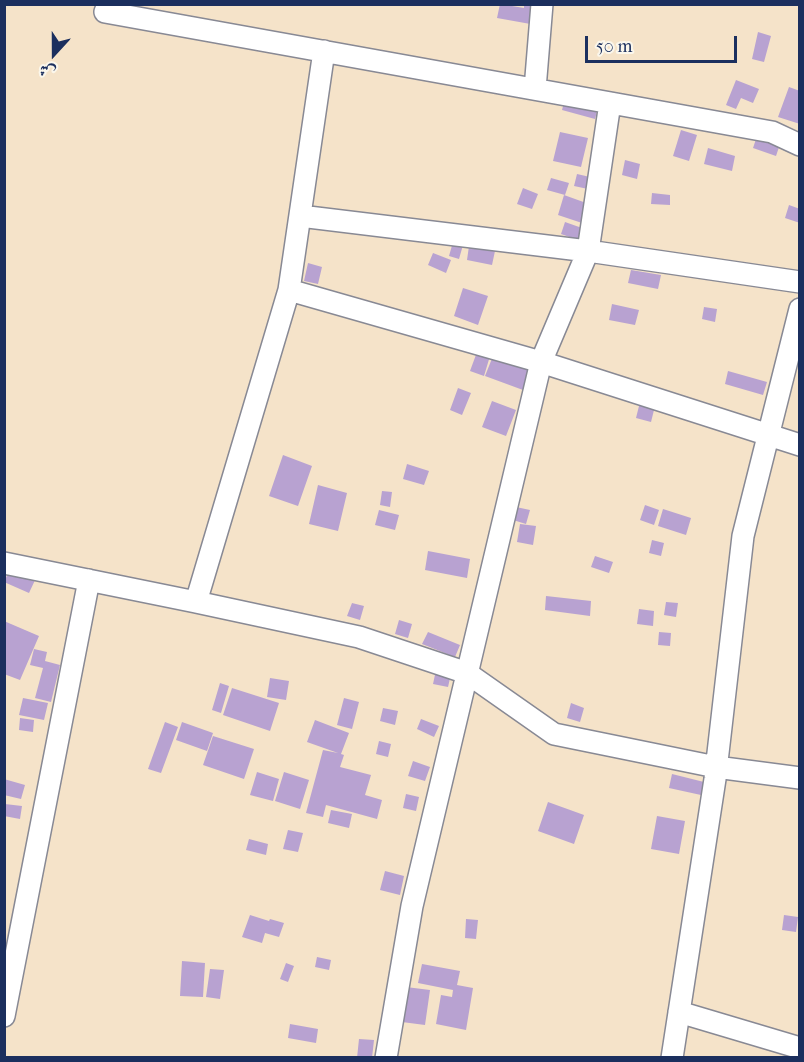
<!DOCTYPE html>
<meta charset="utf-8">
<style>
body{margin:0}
#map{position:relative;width:804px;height:1062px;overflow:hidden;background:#f5e3c9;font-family:"IM FELL French Canon",Amiri,serif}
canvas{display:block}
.frame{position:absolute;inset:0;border:6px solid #1b2f5e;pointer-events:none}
.north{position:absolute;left:24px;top:24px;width:60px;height:60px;-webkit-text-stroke:4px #fbf7ec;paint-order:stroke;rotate:201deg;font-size:16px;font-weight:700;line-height:24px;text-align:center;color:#1b2f5e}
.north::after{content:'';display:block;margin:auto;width:21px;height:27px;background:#1b2f5e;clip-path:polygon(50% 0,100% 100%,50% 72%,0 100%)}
.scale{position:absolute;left:585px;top:36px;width:152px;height:27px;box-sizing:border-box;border:3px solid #1b2f5e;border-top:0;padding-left:8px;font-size:18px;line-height:21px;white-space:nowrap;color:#1b2f5e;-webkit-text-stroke:4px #fbf7ec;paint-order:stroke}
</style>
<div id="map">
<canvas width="804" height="1062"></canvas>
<div class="frame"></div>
<div class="north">ش</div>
<div class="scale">50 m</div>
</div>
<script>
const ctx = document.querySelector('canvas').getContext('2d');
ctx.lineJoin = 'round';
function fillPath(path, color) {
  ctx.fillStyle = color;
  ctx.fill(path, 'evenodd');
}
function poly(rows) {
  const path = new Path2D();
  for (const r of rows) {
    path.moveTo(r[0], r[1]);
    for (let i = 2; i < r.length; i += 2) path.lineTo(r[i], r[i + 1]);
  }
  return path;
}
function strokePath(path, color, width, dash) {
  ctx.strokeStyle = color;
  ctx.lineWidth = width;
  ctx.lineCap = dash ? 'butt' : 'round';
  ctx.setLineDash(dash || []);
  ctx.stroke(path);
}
const building = poly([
 [500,4,524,8,524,4,540,4,536,25,497,18],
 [758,32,771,36,764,62,752,59],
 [736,80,759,89,753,103,741,98,736,109,726,105],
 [789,87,800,91,800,124,778,117],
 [566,95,599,104,595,119,562,110],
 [681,130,697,135,689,161,673,156],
 [560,132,588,138,581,167,553,161],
 [757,136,780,144,776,156,753,148],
 [708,148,735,156,732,171,704,164],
 [625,160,640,164,637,179,622,175],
 [577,174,590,177,588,189,574,186],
 [551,178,569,183,565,195,547,190],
 [523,188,538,194,532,209,517,204],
 [652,193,670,195,670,205,651,204],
 [564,195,589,204,582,223,558,215],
 [789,205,800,209,800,223,785,218],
 [565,222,582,228,578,240,561,234],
 [453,242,463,245,459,259,449,256],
 [469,246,495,251,492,265,467,260],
 [433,253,451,260,446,273,428,265],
 [308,263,322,267,318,284,304,281],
 [631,270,661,275,658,289,628,283],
 [463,288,488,296,478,325,454,316],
 [612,304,639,310,635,325,609,320],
 [704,307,717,309,715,322,702,319],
 [477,352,490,356,484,376,470,371],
 [493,356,530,369,523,390,485,376],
 [728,371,767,382,763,395,725,384],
 [458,388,471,393,462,415,450,410],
 [492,401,516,410,506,436,482,427],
 [640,402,655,406,651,422,636,418],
 [283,455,312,466,298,506,269,496],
 [407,464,429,471,424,485,403,479],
 [318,485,347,493,338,531,309,524],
 [382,491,392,492,390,507,380,505],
 [645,505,659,510,654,525,640,520],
 [516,507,530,510,526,524,513,520],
 [663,509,691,518,686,535,658,526],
 [379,510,399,515,395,530,375,525],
 [520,524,536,526,533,545,517,542],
 [652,540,664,543,661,556,649,553],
 [428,551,470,559,467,578,425,570],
 [595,556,613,562,609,573,591,567],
 [11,567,36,578,29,593,4,582],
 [546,596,591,601,590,616,545,610],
 [666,602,678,603,676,617,664,615],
 [352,603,364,606,360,620,347,616],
 [639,609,654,611,653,626,637,624],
 [399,620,412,624,408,638,395,634],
 [4,621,39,636,20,680,4,674],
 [428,632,460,645,455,657,422,644],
 [659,632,671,633,670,646,658,645],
 [34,649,47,652,45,661,60,665,51,702,35,698,43,668,30,665],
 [436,670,451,674,448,687,433,684],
 [270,678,289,681,286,700,267,697],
 [220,683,229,686,221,713,212,710],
 [232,688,279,703,270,731,223,715],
 [23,698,48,703,44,720,19,715],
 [344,698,359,702,352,729,337,725],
 [571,703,584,708,580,722,567,718],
 [383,708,398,711,395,725,380,721],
 [20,718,34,720,33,732,19,730],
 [421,719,439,726,434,737,417,729],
 [315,720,349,733,341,754,344,755,340,767,371,775,365,795,382,800,377,819,326,805,323,817,306,813,323,750,338,753,307,742],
 [165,722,178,727,161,773,148,769],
 [182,722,213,733,207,751,176,740],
 [213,736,254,749,244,779,203,765],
 [379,741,391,744,388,757,376,754],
 [413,761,430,767,425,781,408,776],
 [257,772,279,779,273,801,250,795],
 [284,772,309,780,300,809,275,801],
 [672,774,704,782,701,795,669,788],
 [4,779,25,785,21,799,4,795],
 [406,794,419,797,416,811,403,808],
 [548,802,584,815,574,844,538,831],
 [5,804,22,806,20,819,4,816],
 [331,810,352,814,349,828,328,823],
 [657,816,685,821,679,854,651,849],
 [288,830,303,833,298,852,283,849],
 [249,839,268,844,266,855,246,850],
 [385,871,404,876,400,895,380,890],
 [250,915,269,921,270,919,284,923,279,937,265,933,262,943,242,937],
 [784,915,798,917,796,932,782,930],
 [466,919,478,920,476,939,465,938],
 [317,957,331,960,329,970,315,967],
 [182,961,205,963,203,997,180,996],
 [286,963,294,966,288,982,280,979],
 [422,964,460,971,457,985,473,988,466,1030,436,1024,441,995,452,997,453,990,418,983],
 [210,969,224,970,220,999,206,997],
 [406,987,430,990,425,1025,402,1022],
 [290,1024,318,1029,316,1043,288,1038],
 [359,1039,374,1040,372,1058,357,1058]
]);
const street = poly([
 [108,4,105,12,772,132,800,145],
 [535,89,542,4],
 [300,216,588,251,800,282],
 [289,290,541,362,800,445],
 [4,563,196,602,289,290,324,51],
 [196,602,359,637,467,673,554,734,716,767,800,778],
 [679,1012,800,1048],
 [4,1016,89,580],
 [386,1058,412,906,541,362,588,251,610,103],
 [672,1058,715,779,743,536,800,309]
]);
fillPath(building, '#b8a2d1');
strokePath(street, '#888994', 24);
strokePath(street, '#fff', 21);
</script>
